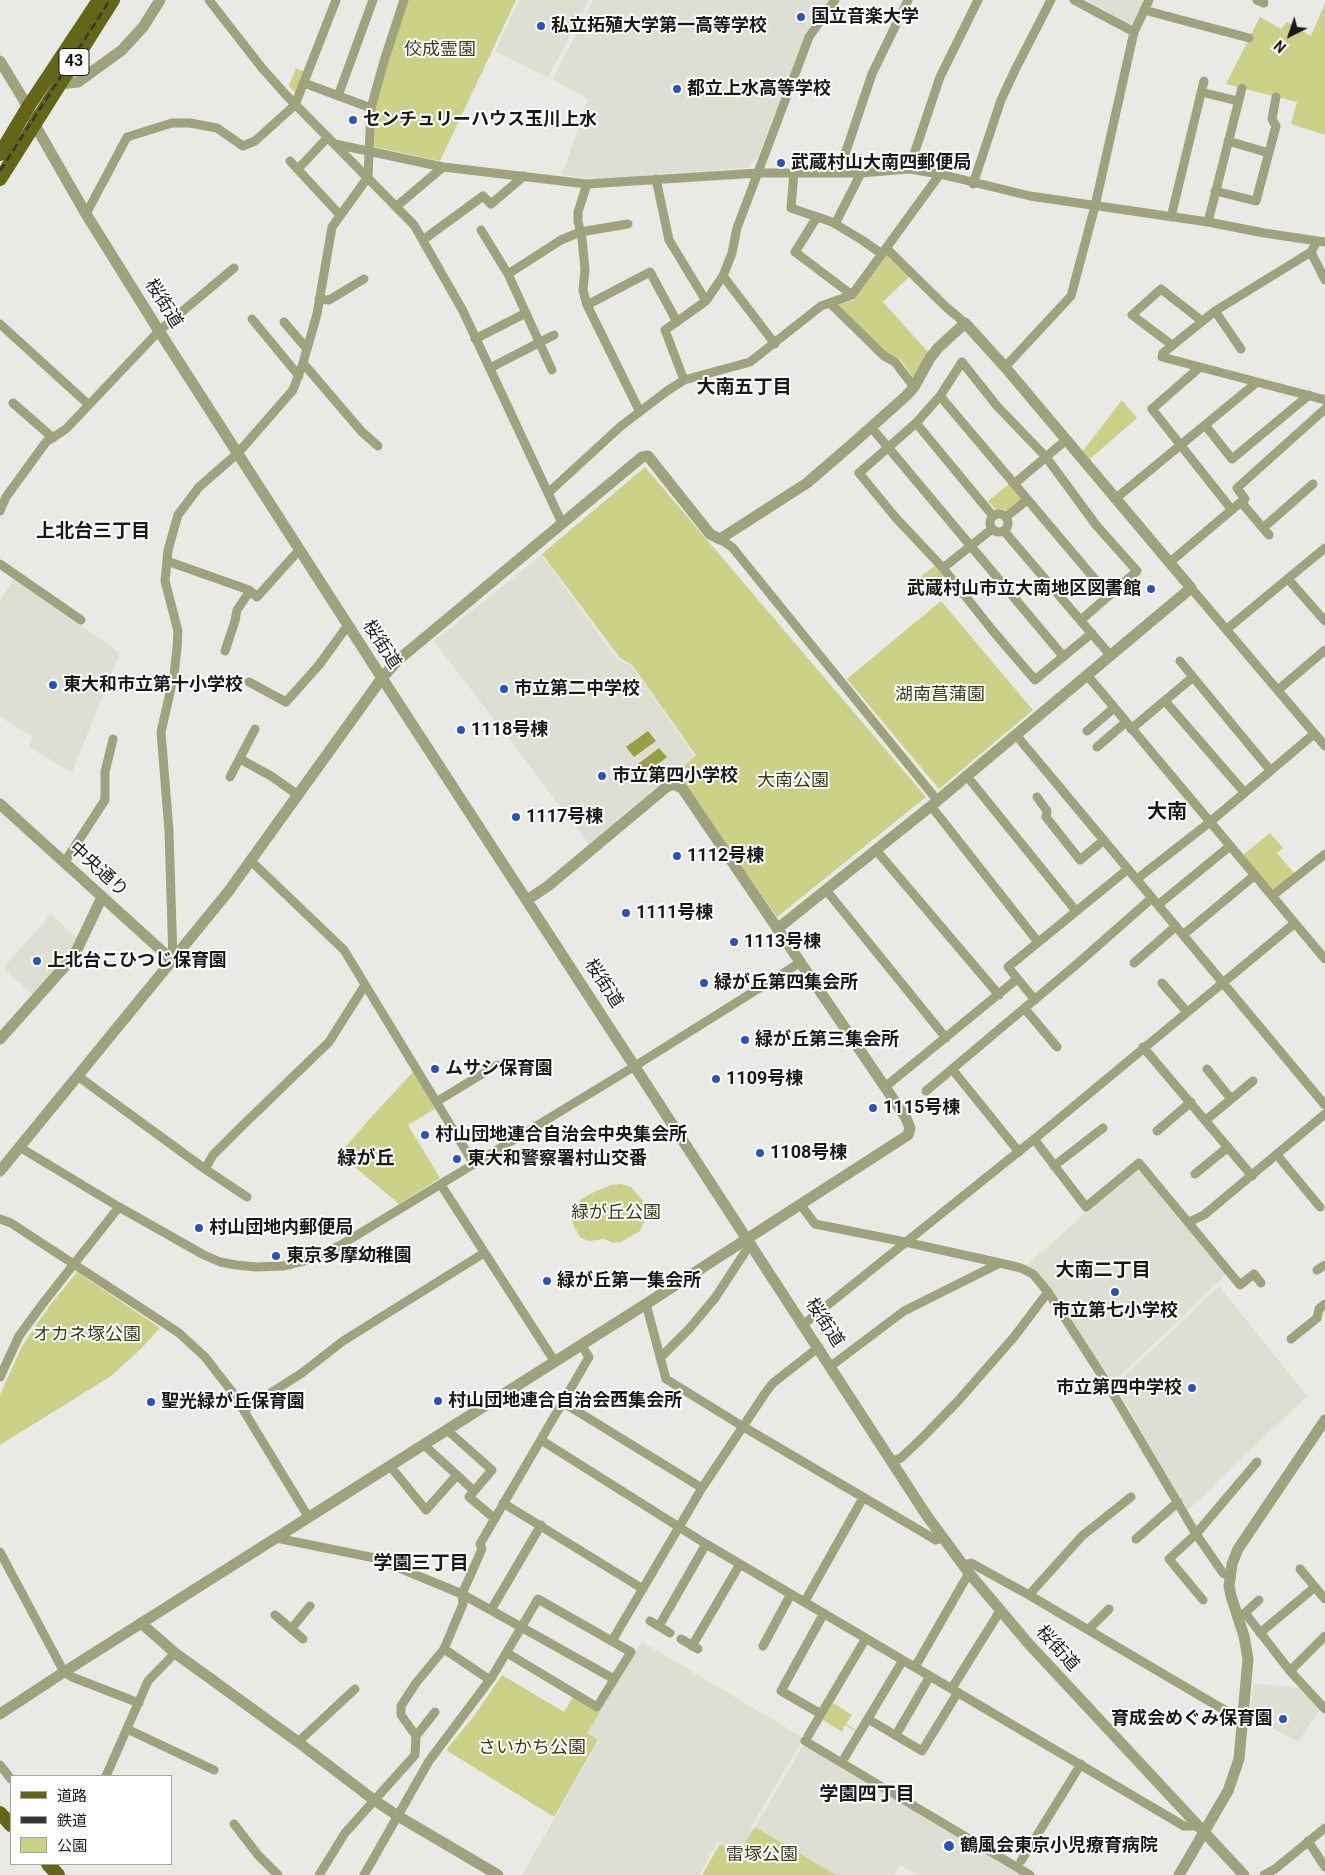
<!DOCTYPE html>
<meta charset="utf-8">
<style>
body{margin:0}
#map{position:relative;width:1325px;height:1875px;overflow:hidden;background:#e9eae6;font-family:Roboto,"Noto Sans JP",sans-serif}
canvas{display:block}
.legend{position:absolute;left:10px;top:1775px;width:162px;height:90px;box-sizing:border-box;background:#fff;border:1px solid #a3a3a3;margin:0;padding:6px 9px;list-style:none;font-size:15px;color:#191a18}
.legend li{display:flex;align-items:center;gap:10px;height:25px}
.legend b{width:25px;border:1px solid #a3a3a3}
.north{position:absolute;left:1265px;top:10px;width:50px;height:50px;-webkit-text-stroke:4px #fff;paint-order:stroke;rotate:221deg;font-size:14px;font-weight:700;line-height:20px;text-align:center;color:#191a18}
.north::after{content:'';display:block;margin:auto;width:18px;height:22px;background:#191a18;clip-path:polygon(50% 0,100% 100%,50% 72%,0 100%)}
</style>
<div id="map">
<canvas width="1325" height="1875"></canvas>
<ul class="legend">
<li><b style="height:6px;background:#616717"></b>道路</li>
<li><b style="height:6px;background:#363735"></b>鉄道</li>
<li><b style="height:14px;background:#cad288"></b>公園</li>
</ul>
<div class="north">N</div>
</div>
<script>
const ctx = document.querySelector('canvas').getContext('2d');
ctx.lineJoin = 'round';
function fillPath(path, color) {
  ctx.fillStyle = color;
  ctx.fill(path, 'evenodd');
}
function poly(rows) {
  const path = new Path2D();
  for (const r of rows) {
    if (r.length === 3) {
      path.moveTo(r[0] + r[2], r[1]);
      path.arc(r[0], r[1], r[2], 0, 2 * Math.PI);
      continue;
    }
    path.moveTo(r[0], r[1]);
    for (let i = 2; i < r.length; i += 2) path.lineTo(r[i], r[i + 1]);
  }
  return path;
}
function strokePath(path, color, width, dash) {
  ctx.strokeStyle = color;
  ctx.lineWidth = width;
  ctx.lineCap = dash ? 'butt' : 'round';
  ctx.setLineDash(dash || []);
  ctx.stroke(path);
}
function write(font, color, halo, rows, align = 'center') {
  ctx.font = font + ' Roboto,"Noto Sans JP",sans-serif';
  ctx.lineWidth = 4;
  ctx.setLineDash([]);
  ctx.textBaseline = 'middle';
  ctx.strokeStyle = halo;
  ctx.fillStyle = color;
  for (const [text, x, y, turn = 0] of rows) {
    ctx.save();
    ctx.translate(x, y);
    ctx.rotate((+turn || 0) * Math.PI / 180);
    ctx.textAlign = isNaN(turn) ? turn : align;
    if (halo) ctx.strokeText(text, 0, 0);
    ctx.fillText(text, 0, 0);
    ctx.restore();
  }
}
const built = poly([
 [519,0,589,0,548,77,495,51],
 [593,0,831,0,806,33,758,157,747,168,655,174,608,181,562,175,588,99,553,79],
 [1088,0,1145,0,1132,28],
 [541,555,618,660,631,666,694,755,589,844,434,641],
 [14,578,120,653,72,772,30,748,32,736,0,717,0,601],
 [51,914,78,939,71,954,34,996,3,968],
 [1137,1167,1226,1275,1113,1383,1035,1270,1026,1266],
 [1219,1286,1307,1396,1187,1511,1115,1385],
 [642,1642,804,1738,750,1829,753,1830,738,1855,718,1842,699,1875,522,1875,599,1741,587,1733],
 [1254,1683,1297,1688,1300,1685,1321,1708,1298,1742,1250,1717],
 [803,1745,1021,1875,916,1875,900,1865,894,1875,836,1875,755,1827]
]);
const green = poly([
 [408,0,516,0,440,161,374,147,375,107,387,59],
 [1325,3,1325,135,1291,124,1297,102,1226,84,1260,17,1281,29,1287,22,1311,36],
 [296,68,308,73,299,97,289,86],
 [888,253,911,275,883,302,929,353,915,380,900,359,885,355,838,305,854,300],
 [1122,400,1137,418,1090,459,1083,451],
 [645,467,926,797,777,917,676,772,696,755,632,665,620,658,542,554],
 [1009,484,1023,500,1008,511,1002,509,996,510,988,501],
 [936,565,945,575,929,588,920,577],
 [941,601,1033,710,939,789,847,679],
 [1270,833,1283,848,1277,853,1295,874,1274,891,1243,855],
 [414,1071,435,1109,408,1125,440,1178,399,1204,339,1154,374,1114],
 [621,1184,631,1187,643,1201,644,1223,640,1231,621,1242,613,1243,604,1239,589,1241,581,1238,574,1227,572,1219,573,1209,580,1200,594,1192,611,1185],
 [77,1272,160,1328,141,1349,111,1376,0,1445,0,1395,22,1346,50,1305],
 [502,1675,564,1712,573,1697,600,1712,587,1733,598,1740,554,1817,446,1750,474,1716],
 [833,1703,852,1715,846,1724,860,1732,859,1733,845,1725,842,1732,823,1720],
 [755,1827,836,1875,702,1875,720,1844,738,1854]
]);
const water = poly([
 [648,731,656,741,634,757,626,747],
 [659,748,667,757,645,774,638,764]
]);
const minor = poly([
 [209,0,262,68,287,96,414,225,463,311,562,523],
 [1074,0,1134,32],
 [1257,0,1264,3],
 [1144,10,1249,38],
 [304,83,371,108],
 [1201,92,1238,101],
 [338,96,373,0],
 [1228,141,1269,153],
 [335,144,443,167,587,184,758,173,861,173,909,169,940,174,1030,196,1208,222,1264,233,1325,242],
 [290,161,340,215],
 [298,169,328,137],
 [909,169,940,77,978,0],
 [794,172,791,208,832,222,862,240,882,254],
 [839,172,872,74,908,0],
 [656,179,669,240,706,301],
 [587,184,578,212,578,221,582,239,585,269,583,290,587,305,639,410],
 [973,184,1001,100,1015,70,1051,0],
 [1215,191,1256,201,1276,126,1272,119,1276,97],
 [397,206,443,167],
 [86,214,127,137,172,123,190,123,217,128,243,146,255,141,295,105,336,0],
 [817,217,795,252,852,295],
 [1171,217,1204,81],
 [1208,222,1242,88],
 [835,224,861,173],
 [481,230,508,274,552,370],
 [423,240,483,196,491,204,524,176],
 [1317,241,1311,252,1215,311,1163,353,1162,357,1325,400],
 [886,248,946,307,965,323],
 [1311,252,1325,280],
 [508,274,561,240,580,232,628,224],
 [723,276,775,344],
 [319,299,329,300,364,279],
 [830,303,884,356,895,362,914,387],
 [587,305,650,272,677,322],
 [1215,311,1241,349],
 [252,319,299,376],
 [284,322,307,349],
 [0,324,89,405],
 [475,339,526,313],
 [1172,345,1132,315,1161,289,1202,321],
 [303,363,362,432,378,446],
 [1005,367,1071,296,1095,206,1134,32,1149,0],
 [1200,367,1152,409,1232,510],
 [490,368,554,335],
 [684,380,665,330,706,301,723,276,732,253,737,228,809,37,835,0],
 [940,396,1109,596],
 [13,403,53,438],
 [916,423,993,516],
 [1205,425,1232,459,1309,395],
 [871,427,1063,656],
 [1014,484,1066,440],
 [548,493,621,426,667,391,684,380,750,362,821,306,852,295,940,174],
 [1115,499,1256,383],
 [1241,502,1245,499,1237,488,1325,409],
 [0,511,6,497,46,442,66,429,159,331,234,268],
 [999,523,9],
 [1006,517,1027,500],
 [1263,528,1313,484],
 [1004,531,1110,655],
 [720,539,732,547,937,800],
 [167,561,249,590,257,597,300,549],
 [1169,563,1241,502,1269,535],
 [0,564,81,620],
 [943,568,992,529],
 [1288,579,1325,621],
 [1191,588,1325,746],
 [1081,620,1137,571,1096,525,1046,457,997,406,962,362,940,396,916,423,859,473,896,518,943,568,993,631,1035,680,1092,633],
 [1227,629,1325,548],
 [225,651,235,621,237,610,250,591],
 [1180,661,1193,677],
 [1087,675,1325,959],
 [249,682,286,702,319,665,348,625],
 [1278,690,1325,650],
 [1165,701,1244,792],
 [1131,729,1193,677,1270,770],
 [1087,731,1114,708],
 [1016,735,1325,1105],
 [1097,747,1126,722],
 [240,759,271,776,298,795],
 [966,775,1076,911],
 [230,777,255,729],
 [1037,797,1047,811,1046,817,1080,860,1104,840],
 [931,806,1038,942],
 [876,850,999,995],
 [251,861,344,950,474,1164],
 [64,863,105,800,105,772,113,739],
 [1137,879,1210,822,1314,734],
 [826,890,946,1038],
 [1272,896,1325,854],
 [1158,905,1230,846],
 [1183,935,1255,875],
 [173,961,169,831,161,732,174,675,177,648,178,631,165,581,168,550,178,515,199,487,238,453,293,390,303,363,317,314,332,227,368,177,371,108,384,61,404,0],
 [1134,963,1176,926],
 [1162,983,1187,1012],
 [1035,1000,1008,967,1128,869],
 [1025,1009,1057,1047],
 [1143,1047,1252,1176],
 [952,1069,1019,1152],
 [1207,1069,1231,1099],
 [79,1077,205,1169,213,1155,241,1127,329,1042,365,985],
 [885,1087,1017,979],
 [926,1091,1077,964,1152,898],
 [436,1102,497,1065],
 [1206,1120,1253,1081],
 [1157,1131,1191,1102],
 [1034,1139,1086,1207,1139,1163,1240,1285,1254,1274,1261,1283],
 [21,1148,119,1207,204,1255,220,1262,236,1265,256,1267,283,1266,304,1261,339,1246,635,1066,801,962],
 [1277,1155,1320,1207],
 [1054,1166,1103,1128],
 [205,1169,247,1197],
 [1195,1174,1228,1147],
 [441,1185,555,1362],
 [800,1204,815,1224,905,1242,1000,1263,1021,1268,1033,1274,1048,1292,1108,1385,1196,1534,1223,1573,1230,1576],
 [0,1219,11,1223,167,1325,179,1333,205,1357,233,1393,309,1518],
 [1189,1222,1204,1215,1325,1114],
 [1317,1270,1325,1265],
 [646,1304,666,1379,742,1426,936,1540,943,1538],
 [804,1324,1038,1136,1295,923],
 [1291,1339,1317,1318,1319,1309,1325,1304],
 [660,1358,689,1329,715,1298,751,1243],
 [831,1366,904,1311,1000,1263],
 [0,1377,19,1336,44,1302,119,1207],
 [562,1402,702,1488],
 [244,1410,302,1373,343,1341,484,1253],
 [447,1430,492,1470,469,1497,494,1518],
 [541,1440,706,1544,1184,1826,1197,1826],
 [892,1461,901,1458,924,1436,958,1401,1014,1337,1048,1292],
 [390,1466,426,1510,457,1475,424,1445],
 [457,1475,474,1491],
 [1131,1497,1082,1536,1029,1595,1243,1721],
 [503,1503,643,1589],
 [276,1538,375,1558,462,1594,614,1679],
 [1136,1539,1178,1502],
 [0,1552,64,1672,72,1677,139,1703],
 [963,1565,971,1563,1029,1595],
 [1300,1569,1325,1599],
 [1203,1600,1169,1559,1196,1534,1257,1462],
 [805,1601,863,1498],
 [491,1610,541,1525],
 [1245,1613,1259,1600],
 [275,1615,303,1639],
 [1237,1616,1245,1613,1290,1671,1325,1709],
 [650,1621,670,1633],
 [659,1626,706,1544],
 [291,1629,310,1606],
 [1088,1630,1109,1609],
 [1260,1633,1315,1587],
 [681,1639,698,1649],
 [612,1641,702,1488,766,1392,773,1383,819,1347],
 [692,1646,740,1564],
 [763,1646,791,1594],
 [444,1649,490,1680],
 [915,1667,969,1573],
 [1290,1671,1325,1636],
 [952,1688,1000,1611],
 [821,1714,781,1691,824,1613],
 [868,1719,922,1751,958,1692],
 [127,1729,214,1770],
 [896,1735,930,1676],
 [416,1736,435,1712],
 [808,1736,866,1638],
 [805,1741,1030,1875],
 [298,1742,355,1689],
 [845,1757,903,1660],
 [0,1765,11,1779],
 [106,1776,148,1681,175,1653],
 [234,1824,258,1855,278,1875],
 [1308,1841,1325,1867],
 [1021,1861,1081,1764],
 [319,1875,345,1833,415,1755,416,1736,401,1715,401,1706,416,1683,444,1649,463,1604,462,1594,482,1549,480,1544,589,1357,581,1345],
 [364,1875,429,1761,492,1677,538,1599,631,1652,597,1707,507,1653],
 [1264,1875,1275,1869,1325,1828]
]);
const tertiary = poly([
 [0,61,28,107,35,125,86,214,159,331,382,678,927,1516,969,1573,1028,1643,1244,1875],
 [61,84,78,82,122,50,143,27,160,0],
 [0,804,173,961],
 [0,1039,74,956,102,897],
 [0,1171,228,892,382,678,398,660,642,457,648,456,710,534,720,539,807,483,851,445,906,396,914,387,930,358,938,348,965,323,1005,367,1191,588,931,806,777,929],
 [141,1623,175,1653,298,1742,374,1800,398,1816,498,1875],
 [0,1714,64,1672,646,1304,908,1135,910,1128,906,1118,682,788,676,785,670,785,664,789,548,886,527,900],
 [1179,1875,1228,1791,1239,1759,1248,1659,1244,1636,1231,1596,1229,1586,1232,1564,1238,1549,1325,1420]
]);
const primary = poly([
 [0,154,28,107,99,0],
 [0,179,113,0],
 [0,1813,11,1825],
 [48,1864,58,1875]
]);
const rail = poly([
 [0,171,110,0]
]);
const markers = [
 [801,17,5,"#2752c0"],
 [541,26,5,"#2752c0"],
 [677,89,5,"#2752c0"],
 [353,120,5,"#2752c0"],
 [781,163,5,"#2752c0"],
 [1151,589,5,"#2752c0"],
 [53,685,5,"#2752c0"],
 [504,689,5,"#2752c0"],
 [461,730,5,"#2752c0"],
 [602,776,5,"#2752c0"],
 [516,817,5,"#2752c0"],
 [677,856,5,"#2752c0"],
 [626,913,5,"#2752c0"],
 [734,942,5,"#2752c0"],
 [37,961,5,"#2752c0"],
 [704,983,5,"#2752c0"],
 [745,1040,5,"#2752c0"],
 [435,1069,5,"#2752c0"],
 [716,1079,5,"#2752c0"],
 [873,1108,5,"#2752c0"],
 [425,1135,5,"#2752c0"],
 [760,1153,5,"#2752c0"],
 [457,1159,5,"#2752c0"],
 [199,1228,5,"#2752c0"],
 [276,1256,5,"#2752c0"],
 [547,1281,5,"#2752c0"],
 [1115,1292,5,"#2752c0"],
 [1192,1388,5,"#2752c0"],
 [438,1401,5,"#2752c0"],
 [151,1402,5,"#2752c0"],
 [1283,1719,5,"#2752c0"],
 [949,1846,6,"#2752c0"]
];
const shields = [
 [74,62,30]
];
const shieldNames = [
 ["43",74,62]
];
const poiNames = [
 ["国立音楽大学",811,17],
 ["私立拓殖大学第一高等学校",551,26],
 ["都立上水高等学校",687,89],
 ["センチュリーハウス玉川上水",363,120],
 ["武蔵村山大南四郵便局",791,163],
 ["武蔵村山市立大南地区図書館",1141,589,"right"],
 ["東大和市立第十小学校",63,685],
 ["市立第二中学校",514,689],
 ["1118号棟",471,730],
 ["市立第四小学校",612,776],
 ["1117号棟",526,817],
 ["1112号棟",687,856],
 ["1111号棟",636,913],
 ["1113号棟",744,942],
 ["上北台こひつじ保育園",47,961],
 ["緑が丘第四集会所",714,983],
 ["緑が丘第三集会所",755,1040],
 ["ムサシ保育園",445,1069],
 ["1109号棟",726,1079],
 ["1115号棟",883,1108],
 ["村山団地連合自治会中央集会所",435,1135],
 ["1108号棟",770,1153],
 ["東大和警察署村山交番",467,1159],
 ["村山団地内郵便局",209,1228],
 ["東京多摩幼稚園",286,1256],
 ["緑が丘第一集会所",557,1281],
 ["市立第七小学校",1115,1311,"center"],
 ["市立第四中学校",1182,1388,"right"],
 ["村山団地連合自治会西集会所",448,1401],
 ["聖光緑が丘保育園",161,1402],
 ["育成会めぐみ保育園",1273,1719,"right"],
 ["鶴風会東京小児療育病院",960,1846]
];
const parkNames = [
 ["佼成霊園",440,50],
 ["湖南菖蒲園",940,695],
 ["大南公園",793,781],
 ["緑が丘公園",616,1213],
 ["オカネ塚公園",87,1335],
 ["さいかち公園",532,1748],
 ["雷塚公園",762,1855]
];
const streetNames = [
 ["桜街道",163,304,58],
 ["桜街道",381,645,57],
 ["中央通り",98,870,42],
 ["桜街道",603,984,57],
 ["桜街道",824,1323,57],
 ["桜街道",1057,1649,48]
];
const neighbourhoodNames = [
 ["大南五丁目",744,388],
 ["上北台三丁目",93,532],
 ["緑が丘",366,1159],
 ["大南二丁目",1103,1271],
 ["学園三丁目",421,1564],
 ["学園四丁目",867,1795]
];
const quarterNames = [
 ["大南",1167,813]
];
fillPath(built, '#dddfd3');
fillPath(green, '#cad288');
fillPath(water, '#979f42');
strokePath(minor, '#9ea37d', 9);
strokePath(tertiary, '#9ea37d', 11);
strokePath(primary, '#616717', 14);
strokePath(rail, '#363735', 2.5, [8, 4]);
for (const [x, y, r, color] of markers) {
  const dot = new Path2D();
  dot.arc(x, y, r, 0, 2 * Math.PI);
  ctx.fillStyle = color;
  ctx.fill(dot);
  strokePath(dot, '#fff', 2);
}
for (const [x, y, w] of shields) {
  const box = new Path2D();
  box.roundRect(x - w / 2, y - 13.5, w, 27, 4);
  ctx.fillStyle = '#fff';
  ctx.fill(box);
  strokePath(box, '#191a18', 1);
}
write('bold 16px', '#191a18', null, shieldNames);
write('bold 18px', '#191a18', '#fff', poiNames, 'left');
write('18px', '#383b14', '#fff', parkNames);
write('18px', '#191a18', '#fff', streetNames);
write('bold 19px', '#191a18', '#fff', neighbourhoodNames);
write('bold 20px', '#191a18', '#fff', quarterNames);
</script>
